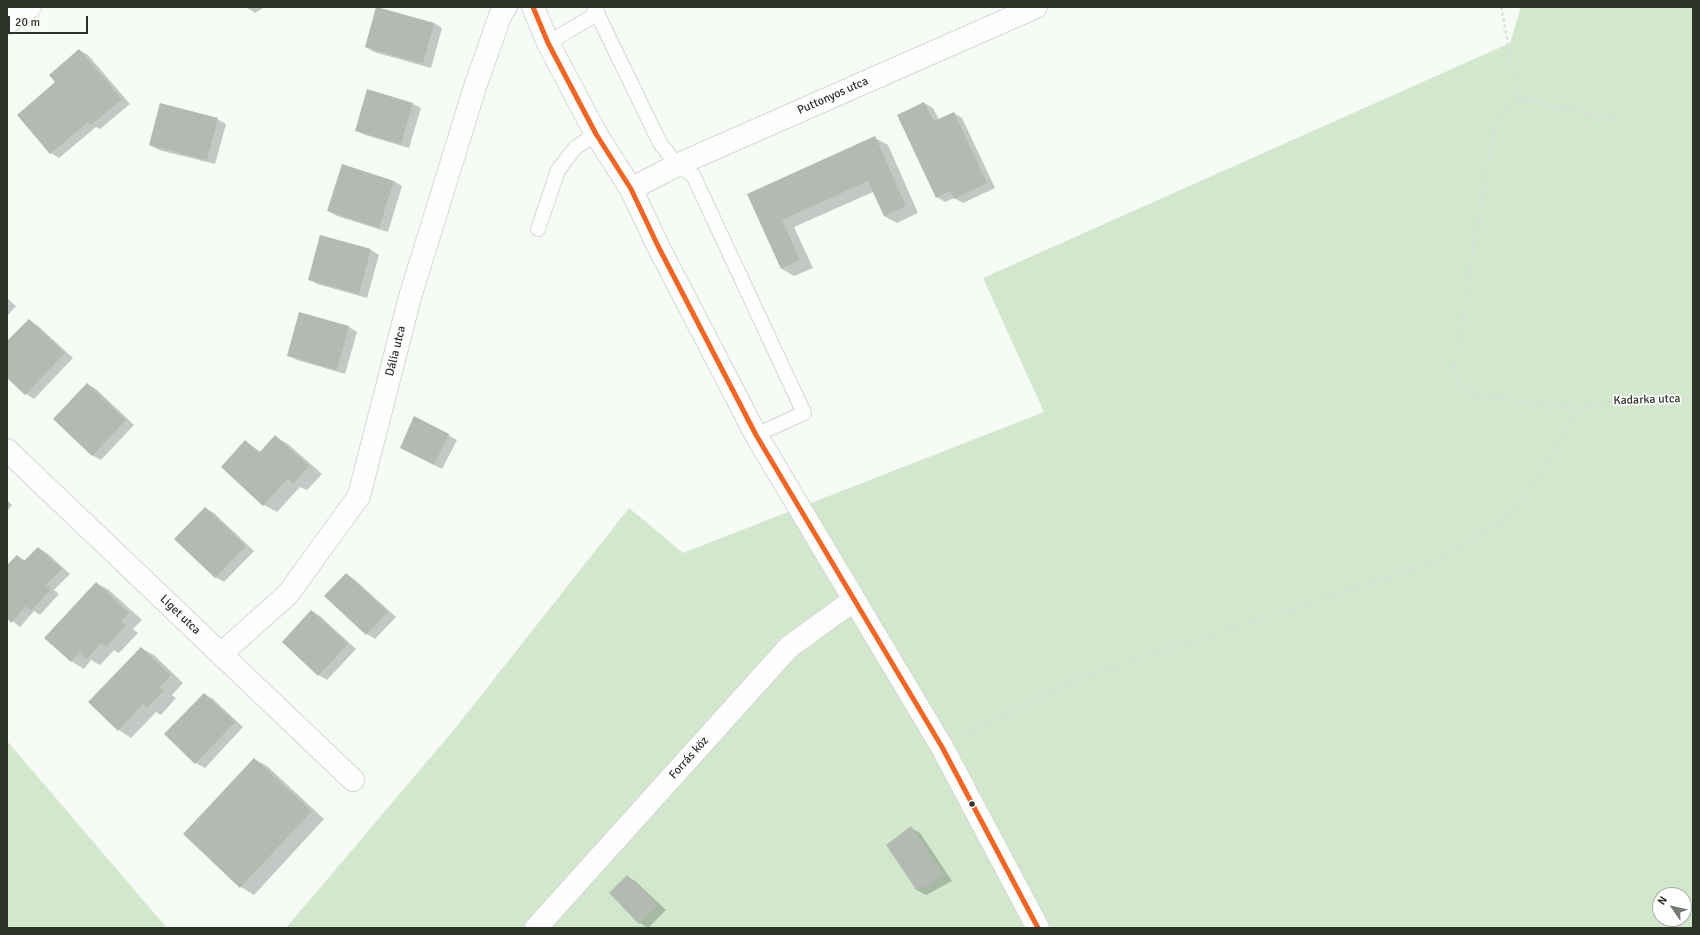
<!DOCTYPE html>
<meta charset="utf-8">
<style>
body{margin:0}
#map{position:relative;width:1700px;height:935px;overflow:hidden;background:#f6fbf6;font-family:Signika,sans-serif}
canvas{display:block}
.frame{position:absolute;inset:0;border:8px solid #2c342a;pointer-events:none}
.north{position:absolute;left:1652px;top:887px;width:40px;height:40px;box-sizing:border-box;background:#fff;border:1px solid #abaeaa;border-radius:50%;rotate:304deg;font-size:11px;font-weight:700;line-height:16px;text-align:center;color:#2c342a}
.north::after{content:'';display:block;margin:auto;width:14px;height:18px;background:#737a71;clip-path:polygon(50% 0,100% 100%,50% 72%,0 100%)}
.scale{position:absolute;left:8px;top:16px;width:80px;height:18px;box-sizing:border-box;border:2px solid #2c342a;border-top:0;padding-left:5px;font-size:12px;line-height:14px;white-space:nowrap;color:#2c342a;-webkit-text-stroke:3px #fff;paint-order:stroke}
</style>
<div id="map">
<canvas width="1700" height="935"></canvas>
<div class="frame"></div>
<div class="north">N</div>
<div class="scale">20 m</div>
</div>
<script>
const ctx = document.querySelector('canvas').getContext('2d');
ctx.lineJoin = 'round';
function fillPath(path, color) {
  ctx.fillStyle = color;
  ctx.fill(path, 'evenodd');
}
function poly(rows) {
  const path = new Path2D();
  for (const r of rows) {
    path.moveTo(r[0], r[1]);
    for (let i = 2; i < r.length; i += 2) path.lineTo(r[i], r[i + 1]);
  }
  return path;
}
function strokePath(path, color, width, dash) {
  ctx.strokeStyle = color;
  ctx.lineWidth = width;
  ctx.lineCap = dash ? 'butt' : 'round';
  ctx.setLineDash(dash || []);
  ctx.stroke(path);
}
function write(font, color, halo, rows, align = 'center') {
  ctx.font = font + ' Signika,sans-serif';
  ctx.lineWidth = 3.5;
  ctx.setLineDash([]);
  ctx.textBaseline = 'middle';
  ctx.strokeStyle = halo;
  ctx.fillStyle = color;
  for (const [text, x, y, turn = 0] of rows) {
    ctx.save();
    ctx.translate(x, y);
    ctx.rotate((+turn || 0) * Math.PI / 180);
    ctx.textAlign = isNaN(turn) ? turn : align;
    if (halo) ctx.strokeText(text, 0, 0);
    ctx.fillText(text, 0, 0);
    ctx.restore();
  }
}
const green = poly([
 [1521,7,1693,7,1693,928,286,928,457,726,629,508,683,553,1044,412,983,278,1510,43],
 [1660,895,1684,895,1684,919,1660,919],
 [7,741,167,928,7,928]
]);
const shadow = poly([
 [246,7,265,7,255,13],
 [377,7,434,23,442,28,431,68,374,52,366,47],
 [79,50,88,55,130,104,100,129,96,127,59,158,51,153,18,115,56,83],
 [924,103,933,108,939,120,954,113,962,118,995,188,963,203,954,198,945,202,937,197],
 [413,104,421,108,409,148,365,135,356,130],
 [217,119,226,124,215,164,159,150,150,145],
 [875,138,888,145,918,213,897,223,884,216,873,192,794,227,813,268,794,276,782,269,748,195],
 [394,181,402,186,388,232,337,216,328,211],
 [371,250,379,255,367,298,317,284,309,279],
 [7,298,16,306,7,316],
 [300,313,349,327,357,332,345,374,297,360,288,355],
 [29,320,37,325,73,358,34,399,26,394,7,376,7,343],
 [87,384,96,389,134,425,101,460,92,455],
 [448,435,457,440,442,469,410,452],
 [275,437,288,444,322,474,307,490,300,487,277,512,264,505,222,467,245,441,261,452],
 [7,500,12,505,7,511],
 [205,508,214,513,254,551,224,582,215,577],
 [38,548,47,553,70,574,54,590,59,594,40,615,34,611,20,627,7,617,7,567,17,556,26,561],
 [346,574,354,579,396,617,375,639,367,634,325,596],
 [96,583,109,590,142,620,133,629,138,633,119,653,114,650,100,665,91,660,84,669,71,661],
 [312,611,320,616,356,649,327,680,319,675,283,642],
 [141,648,154,655,183,683,172,695,176,698,161,715,156,712,131,738,119,730],
 [204,694,213,699,243,727,205,768,196,763,166,734],
 [254,759,267,766,324,819,254,895,241,887,184,834],
 [911,828,920,833,952,881,926,895,917,890],
 [627,876,635,881,666,910,648,928,640,923]
]);
const building = poly([
 [376,7,434,23,423,64,365,47],
 [79,49,122,99,91,125,88,122,50,154,17,115,55,82,49,75],
 [367,89,413,103,401,144,355,131],
 [924,102,934,121,954,112,987,183,954,199,950,191,936,198,897,115],
 [160,103,218,118,207,160,149,145],
 [875,136,906,206,884,216,868,181,782,220,800,260,781,269,747,194],
 [342,164,394,181,379,228,327,211],
 [320,235,371,249,359,294,308,280],
 [299,312,349,326,337,370,287,356],
 [29,319,65,353,25,395,7,378,7,341],
 [87,383,126,420,92,456,53,419],
 [414,416,449,434,434,465,400,448],
 [275,435,309,466,293,484,287,479,263,506,221,467,245,440,259,453],
 [205,507,246,546,215,578,174,539],
 [38,547,62,569,46,585,51,589,31,611,26,606,11,623,7,618,7,565,17,555,24,561],
 [346,573,388,612,366,635,324,596],
 [96,582,129,613,121,621,126,625,106,647,101,643,87,659,80,652,71,662,44,638],
 [311,610,348,644,318,676,282,642],
 [141,647,171,675,160,687,164,691,147,708,143,704,118,731,88,702],
 [204,693,235,722,195,764,164,734],
 [254,758,312,811,240,888,183,834],
 [911,826,944,876,917,891,886,845],
 [627,875,658,905,639,924,609,893]
]);
const path = poly([
 [1501,7,1519,99,1499,118,1490,147,1454,368,1457,383,1474,395,1578,408,1624,399,1693,399],
 [1519,99,1618,119],
 [964,736,1080,678,1432,563,1508,517,1551,457,1578,408]
]);
const service = poly([
 [594,7,660,143,677,165,693,175,804,413,756,435],
 [548,43,598,13],
 [538,229,558,170,576,147,596,134]
]);
const minor = poly([
 [631,189,677,165,1036,7],
 [7,450,353,780],
 [221,654,288,594,359,496,410,297,475,87,500,16,506,7],
 [536,928,789,647,854,600]
]);
const tertiary = poly([
 [7,23,30,7]
]);
const primary = poly([
 [533,7,548,43,596,134,631,189,658,246,756,435,942,747,1038,928]
]);
const bus1 = poly([
 [533,7,548,43,596,134,631,189,658,246,756,435,942,747,1038,928]
]);
const markers = [
 [972,804,3.5,"#2c342a"]
];
const streetNames = [
 ["Puttonyos utca",833,96,-24],
 ["Dália utca",396,351,-76],
 ["Kadarka utca",1647,400,-2],
 ["Liget utca",180,615,44],
 ["Forrás köz",689,758,-48]
];
fillPath(green, '#d1e8cc');
fillPath(shadow, '#0003');
fillPath(building, '#b3bab2');
strokePath(service, '#d3d9d2', 16);
strokePath(minor, '#d3d9d2', 24);
strokePath(tertiary, '#d3d9d2', 24);
strokePath(primary, '#d3d9d2', 24);
strokePath(path, '#dbdddb', 2.5, [3, 3]);
strokePath(service, '#fefefe', 14);
strokePath(minor, '#fefefe', 22);
strokePath(tertiary, '#fefefe', 22);
strokePath(primary, '#fefefe', 22);
strokePath(bus1, '#f26522', 5);
for (const [x, y, r, color] of markers) {
  const dot = new Path2D();
  dot.arc(x, y, r, 0, 2 * Math.PI);
  ctx.fillStyle = color;
  ctx.fill(dot);
  strokePath(dot, '#fff', 1.5);
}
write('12px', '#2c342a', '#fff', streetNames);
</script>
